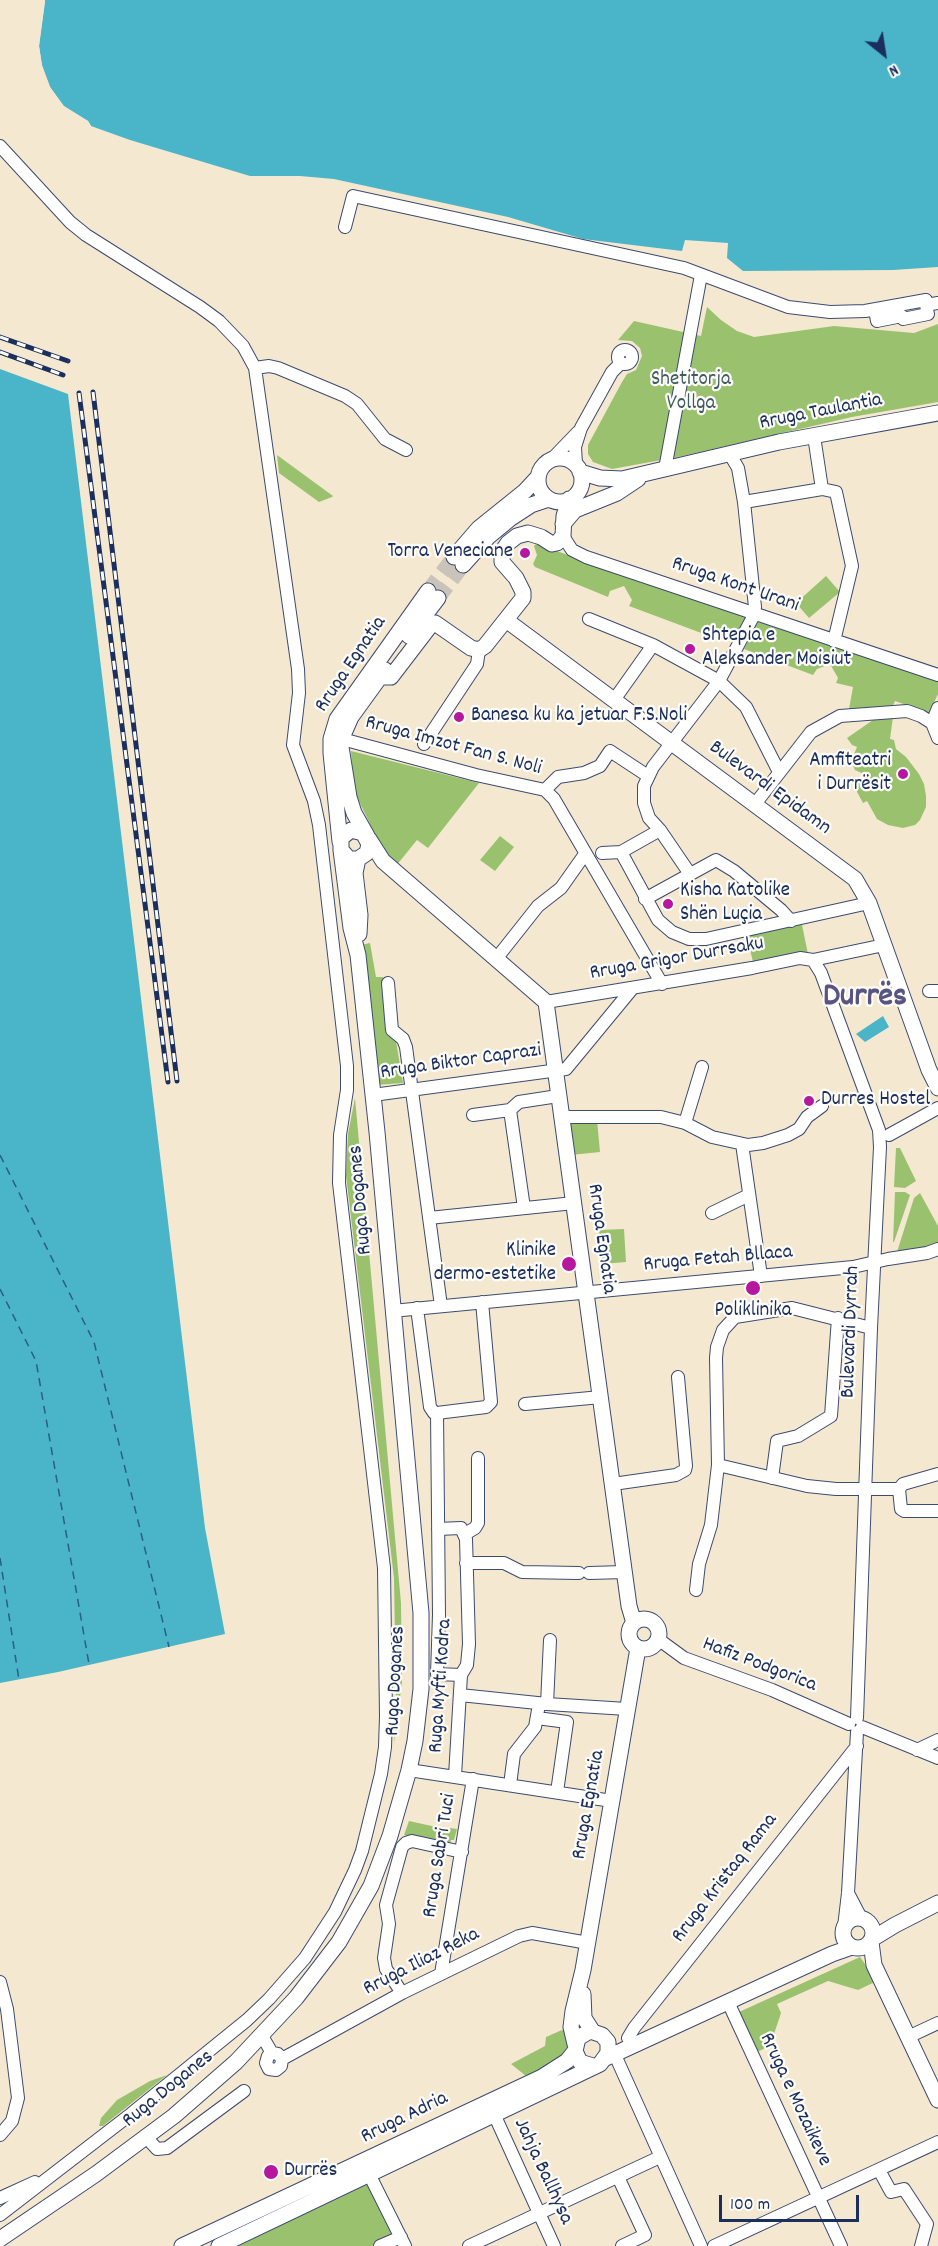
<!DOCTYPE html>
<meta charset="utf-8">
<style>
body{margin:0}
#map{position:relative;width:938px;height:2246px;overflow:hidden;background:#f5e8d1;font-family:Dekko,sans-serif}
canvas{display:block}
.north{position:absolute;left:854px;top:24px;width:60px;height:60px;-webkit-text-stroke:4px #fdfcf7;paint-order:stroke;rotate:150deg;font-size:16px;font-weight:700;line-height:24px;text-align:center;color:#1b2f5e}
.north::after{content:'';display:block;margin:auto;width:21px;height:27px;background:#1b2f5e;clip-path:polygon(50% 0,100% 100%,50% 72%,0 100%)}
.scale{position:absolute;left:719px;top:2195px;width:140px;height:27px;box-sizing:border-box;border:3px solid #1b2f5e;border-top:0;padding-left:8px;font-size:18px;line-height:21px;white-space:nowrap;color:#1b2f5e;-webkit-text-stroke:4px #fdfcf7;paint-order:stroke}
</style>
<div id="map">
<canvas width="938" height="2246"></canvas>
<div class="north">N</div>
<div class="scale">100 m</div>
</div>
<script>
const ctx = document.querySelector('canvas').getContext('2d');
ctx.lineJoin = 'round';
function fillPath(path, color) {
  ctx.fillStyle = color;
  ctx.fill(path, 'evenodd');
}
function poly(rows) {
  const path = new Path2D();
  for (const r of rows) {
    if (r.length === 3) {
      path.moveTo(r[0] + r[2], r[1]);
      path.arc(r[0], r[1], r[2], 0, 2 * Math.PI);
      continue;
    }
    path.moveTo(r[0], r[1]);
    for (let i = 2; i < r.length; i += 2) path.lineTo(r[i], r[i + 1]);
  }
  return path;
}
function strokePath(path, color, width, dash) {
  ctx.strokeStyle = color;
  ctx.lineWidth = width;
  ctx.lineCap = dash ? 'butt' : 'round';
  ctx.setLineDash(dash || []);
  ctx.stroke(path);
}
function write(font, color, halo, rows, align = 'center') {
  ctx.font = font + ' Dekko,sans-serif';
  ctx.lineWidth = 4.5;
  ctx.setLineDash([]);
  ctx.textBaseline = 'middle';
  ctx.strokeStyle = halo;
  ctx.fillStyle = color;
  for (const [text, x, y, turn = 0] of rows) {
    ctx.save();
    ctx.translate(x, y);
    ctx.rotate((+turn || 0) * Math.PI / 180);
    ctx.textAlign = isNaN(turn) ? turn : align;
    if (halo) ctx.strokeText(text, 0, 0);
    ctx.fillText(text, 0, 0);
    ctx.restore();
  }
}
const green = poly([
 [707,307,721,320,737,331,754,337,834,326,914,333,938,324,938,402,852,417,678,457,612,469,593,462,588,454,588,445,622,382,627,374,636,370,642,356,640,348,632,341,618,340,634,321,701,336],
 [277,455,333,496,332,497,319,502,279,473],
 [536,544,580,559,749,616,735,640,732,640,726,627,715,631,712,637,629,606,632,600,624,586,610,591,608,597,535,567,533,564,537,555,534,546],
 [826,576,840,592,809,618,796,603],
 [758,622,938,678,938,694,929,713,895,701,891,710,869,713,849,709,853,687,836,683,838,678,830,664,817,669,813,675,744,649],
 [893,717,890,739,894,740,896,749,906,757,919,774,924,784,926,796,926,807,920,820,915,825,903,828,888,825,877,819,867,801,863,803,857,792,855,782,866,783,868,776,855,770,851,761,857,747,852,745,847,738,873,720],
 [351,751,479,783,428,848,417,840,396,866,383,851,353,789],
 [500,836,514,847,495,871,480,860],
 [801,920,808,954,754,966,746,933],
 [370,943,376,977,383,977,389,1035,396,1041,403,1083,376,1085,361,945],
 [355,1098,401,1603,402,1682,394,1744,396,1701,394,1578,346,1175,348,1134],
 [597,1120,600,1152,571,1155,567,1121],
 [896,1148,900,1148,916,1181,905,1188,894,1187],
 [895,1192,905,1192,910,1195,894,1242,893,1242],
 [920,1193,938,1226,938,1244,927,1248,897,1252,914,1198],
 [624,1229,626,1262,602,1264,599,1230],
 [409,1821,450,1830,450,1828,457,1829,454,1840,451,1840,450,1844,404,1835],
 [860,1957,877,1981,858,1990,828,1981,777,2004,781,2013,770,2046,757,2052,739,2012],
 [562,2030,568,2032,570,2046,550,2069,526,2076,511,2064,545,2046,546,2037],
 [167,2075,103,2126,99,2126,101,2118,117,2100,150,2081],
 [367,2179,395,2235,372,2246,222,2246]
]);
const water = poly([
 [45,0,938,0,938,267,893,270,743,271,727,258,728,243,685,240,682,251,583,239,508,217,334,179,300,176,250,176,130,140,91,126,88,121,64,106,50,87,42,65,39,46],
 [0,369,68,394,205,1528,225,1634,58,1672,0,1683],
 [883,1016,889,1027,865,1042,856,1034]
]);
const pier = poly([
 [42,0,45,0,45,2,39,46,42,66,50,87,63,106,88,121,91,126,90,128,86,123,61,108,47,88,39,67,36,46]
]);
const ferry = poly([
 [0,1155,94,1342,169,1647],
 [0,1289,36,1361,89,1664],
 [0,1558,19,1680]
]);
const majorTunnel = poly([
 [428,591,454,557],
 [438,598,463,565]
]);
const minor = poly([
 [0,146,70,222,86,235,200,307,219,321,243,346,255,368,298,669,299,693,293,745,314,801,319,825,347,1066,347,1090,340,1135,339,1183,384,1568,386,1716,385,1747,381,1774,362,1851,355,1870,335,1912,305,1958,269,1999,247,2020,131,2114,0,2215],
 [345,227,353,196,684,268,788,307,830,312,865,311,926,300,926,305,938,303],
 [875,310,877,321,902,316],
 [903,319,928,314,926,305],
 [625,357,7],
 [255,368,269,366,278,368,345,396,357,404,385,439,406,450],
 [814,436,822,489],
 [552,459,578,432],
 [576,464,575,447,581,428,612,372,621,363],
 [665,469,701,275],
 [744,502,822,489,836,492,852,566,834,641],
 [563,536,572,550,586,557,938,675],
 [589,619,653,645,719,681,746,707,779,772],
 [614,700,653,645],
 [932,723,938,708],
 [342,739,476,775,545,790,554,799,662,984],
 [424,744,477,664,479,650],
 [545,790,558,777,584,773,600,766,610,751,648,776],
 [755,804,811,732,840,716,907,711,921,716,932,723,938,738],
 [621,852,658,920,672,932,689,939,706,939,869,903],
 [602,853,621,852,660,830],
 [690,874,660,830,649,818,644,803,644,786,653,767,719,681,754,615,755,607,744,502,738,468,729,453],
 [645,899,716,860,734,871,781,910,791,921],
 [496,959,538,906,561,888,585,854],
 [813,960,821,973,879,1130,880,1147,871,1328,857,1718],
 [388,983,392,1030,403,1039,406,1047,441,1306],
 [929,991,938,991],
 [546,1002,752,968,800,958,813,960,884,945],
 [373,1095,566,1069,632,989],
 [510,1110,524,1208],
 [473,1115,510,1110,519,1102,558,1096],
 [562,1117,661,1117,685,1123,712,1137,748,1145,763,1143,788,1135,799,1129,807,1117,822,1106],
 [685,1123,702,1067],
 [889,1135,938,1108],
 [742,1144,761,1276],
 [712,1213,749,1195],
 [429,1218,574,1203],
 [417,1308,430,1407,434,1413,437,1413,486,1407,491,1402,482,1302],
 [392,1311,853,1267,888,1259,927,1253,938,1249],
 [525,1404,601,1397],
 [437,1413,439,1615,437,1674,461,1675],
 [718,1465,807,1486,836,1489,899,1489,903,1484,938,1474],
 [772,1478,777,1441,798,1436,831,1416,838,1318],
 [613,1484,676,1475,685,1470,686,1466,678,1377],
 [899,1489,901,1509,904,1511,938,1511],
 [438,1529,461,1528,466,1539,469,1644,467,1665,461,1675,455,1776],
 [465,1534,475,1528,478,1523,478,1458],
 [466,1563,504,1563,522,1572,579,1573],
 [589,1573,625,1572],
 [696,1590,699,1564,711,1525,718,1465,716,1358,717,1347,723,1330,735,1317,792,1308,871,1328],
 [658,1639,684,1658,772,1690,849,1724],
 [460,1695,547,1704,627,1709],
 [547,1704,550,1640],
 [537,1718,567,1722,557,1792],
 [862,1727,938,1758],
 [917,1750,938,1740],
 [409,1770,612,1801],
 [510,1785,514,1754,535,1727,538,1710],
 [848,1893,861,1918],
 [844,1927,848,1893,857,1732],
 [441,1974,473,1779],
 [0,1982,7,2009,18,2098,12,2121,0,2135],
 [402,1993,386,1969,384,1958,389,1924,386,1905,402,1847,406,1843,412,1841,462,1852],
 [728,2002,841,2246],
 [262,2036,272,2053,278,2054,282,2059,281,2066,276,2070,269,2069,266,2063,268,2056,272,2053],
 [908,2037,938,2023],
 [628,2038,634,2028,857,1746],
 [615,2055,701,2246],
 [282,2059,402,1993,519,1936,532,1933,588,1943],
 [494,2114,554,2246],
 [146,2137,157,2149,167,2148,244,2091],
 [879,2170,891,2192,904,2189,927,2224,921,2246],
 [369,2174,405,2246],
 [618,2177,645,2235,622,2246],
 [0,2198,35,2182],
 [380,2246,401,2237],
 [469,2246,660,2157],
 [714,2246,938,2142]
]);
const major = poly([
 [560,480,22],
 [580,472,600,478,622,479,779,442,938,413],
 [563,524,575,510,617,493,638,479],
 [454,557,479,528,525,491,538,477],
 [463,565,488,537,511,518,531,505,549,499],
 [506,620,855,879,869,903,929,1070,938,1088],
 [409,636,438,598],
 [379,677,391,677,430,626,435,623,471,648,479,650,485,646,523,598,523,592,516,578,502,562,502,552,508,543,517,536,528,533,541,537,552,544,557,543,563,536,564,516,569,499],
 [367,836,354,813,349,797,341,747,344,733,351,717,385,670],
 [369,839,383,861,546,1002,629,1606,634,1623],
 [340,842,331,753,331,739,337,719,428,591],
 [358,859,349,859,341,850,341,838,351,830,363,833,369,844,367,853,358,859,355,873,360,915,359,934],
 [644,1634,15],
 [858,1933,15],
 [872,1939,895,1925,938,1903],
 [871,1942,874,1965,938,2100],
 [583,1994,584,2018,593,2032],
 [575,2044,571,2027,573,2011,583,1970,638,1648],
 [606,2058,832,1954,852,1947],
 [0,2239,96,2174,174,2116,236,2062,296,1998,339,1942,371,1886,390,1836,409,1770,415,1741,421,1689,421,1613,377,1132,358,955,351,928,341,850],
 [182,2246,542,2077,567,2061,575,2051],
 [219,2246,600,2064,608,2053,608,2042,602,2035,590,2031,578,2038,575,2051,580,2062,593,2066]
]);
const rail = poly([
 [0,337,68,361],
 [0,352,63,375],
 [93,392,177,1081],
 [79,393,168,1082]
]);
const markers = [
 [525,553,6,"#b5179e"],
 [690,649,6,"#b5179e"],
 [459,717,6,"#b5179e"],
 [903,774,6,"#b5179e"],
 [668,904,6,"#b5179e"],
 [809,1101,6,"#b5179e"],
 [569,1264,8,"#b5179e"],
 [753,1288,8,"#b5179e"],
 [271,2172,8,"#b5179e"]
];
const parkNames = [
 ["Shetitorja",691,381],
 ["Vollga",691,405]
];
const streetNames = [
 ["Rruga Taulantia",821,413,-11],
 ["Rruga Kont Urani",735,586,19],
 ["Rruga Egnatia",352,665,-56],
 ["Rruga Imzot Fan S. Noli",453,747,15],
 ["Bulevardi Epidamn",769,789,36],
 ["Rruga Grigor Durrsaku",677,960,-10],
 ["Rruga Biktor Caprazi",461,1063,-8],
 ["Ruga Doganes",362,1200,-95],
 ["Rruga Egnatia",600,1239,82],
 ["Rruga Fetah Bllaca",718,1260,-5],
 ["Bulevardi Dyrrah",852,1332,-88],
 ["Hafiz Podgorica",759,1666,21],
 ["Ruga Doganes",397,1681,-87],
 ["Ruga Myfti Kodra",442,1686,-86],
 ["Rruga Egnatia",590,1805,-80],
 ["Rruga Sabri Tuci",441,1856,-81],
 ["Rruga Kristaq Rama",726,1879,-52],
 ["Rruga Iliaz Reka",422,1963,-27],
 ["Ruga Doganes",169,2090,-39],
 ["Rruga e Mozaikeve",794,2100,65],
 ["Rruga Adria",405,2119,-26],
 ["Jahja Ballhysa",542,2172,65]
];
const poiNames = [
 ["Torra Veneciane",513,553,"right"],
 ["Shtepia e",702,637],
 ["Aleksander Moisiut",702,661],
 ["Banesa ku ka jetuar F.S.Noli",471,717],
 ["Amfiteatri",891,762,"right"],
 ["i Durrësit",891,786,"right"],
 ["Kisha Katolike",680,892],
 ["Shën Luçia",680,916],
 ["Durres Hostel",821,1101],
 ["Klinike",556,1252,"right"],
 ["dermo-estetike",556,1276,"right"],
 ["Poliklinika",753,1312,"center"],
 ["Durrës",284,2172]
];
const townNames = [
 ["Durrës",865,999]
];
fillPath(green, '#9ac26e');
fillPath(water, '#4ab4c8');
fillPath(pier, '#f5e8d1');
strokePath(ferry, '#2b5e83', 1.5, [8, 6]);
strokePath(majorTunnel, '#c9c3ba', 15, [15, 8]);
strokePath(minor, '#3c4b6f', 14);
strokePath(major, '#3c4b6f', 17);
strokePath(minor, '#fff', 12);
strokePath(major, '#fff', 15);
strokePath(rail, '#1b2f5e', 5);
strokePath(rail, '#fdfcf7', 3, [9]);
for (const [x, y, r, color] of markers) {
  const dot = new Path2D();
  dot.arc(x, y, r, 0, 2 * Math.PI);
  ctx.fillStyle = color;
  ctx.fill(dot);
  strokePath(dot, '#fdfcf7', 2);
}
write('21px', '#415b63', '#fdfcf7', parkNames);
write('21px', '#1b2f5e', '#fdfcf7', streetNames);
write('21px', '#1b2f5e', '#fdfcf7', poiNames, 'left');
write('bold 33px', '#585583', '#fdfcf7', townNames);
</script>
